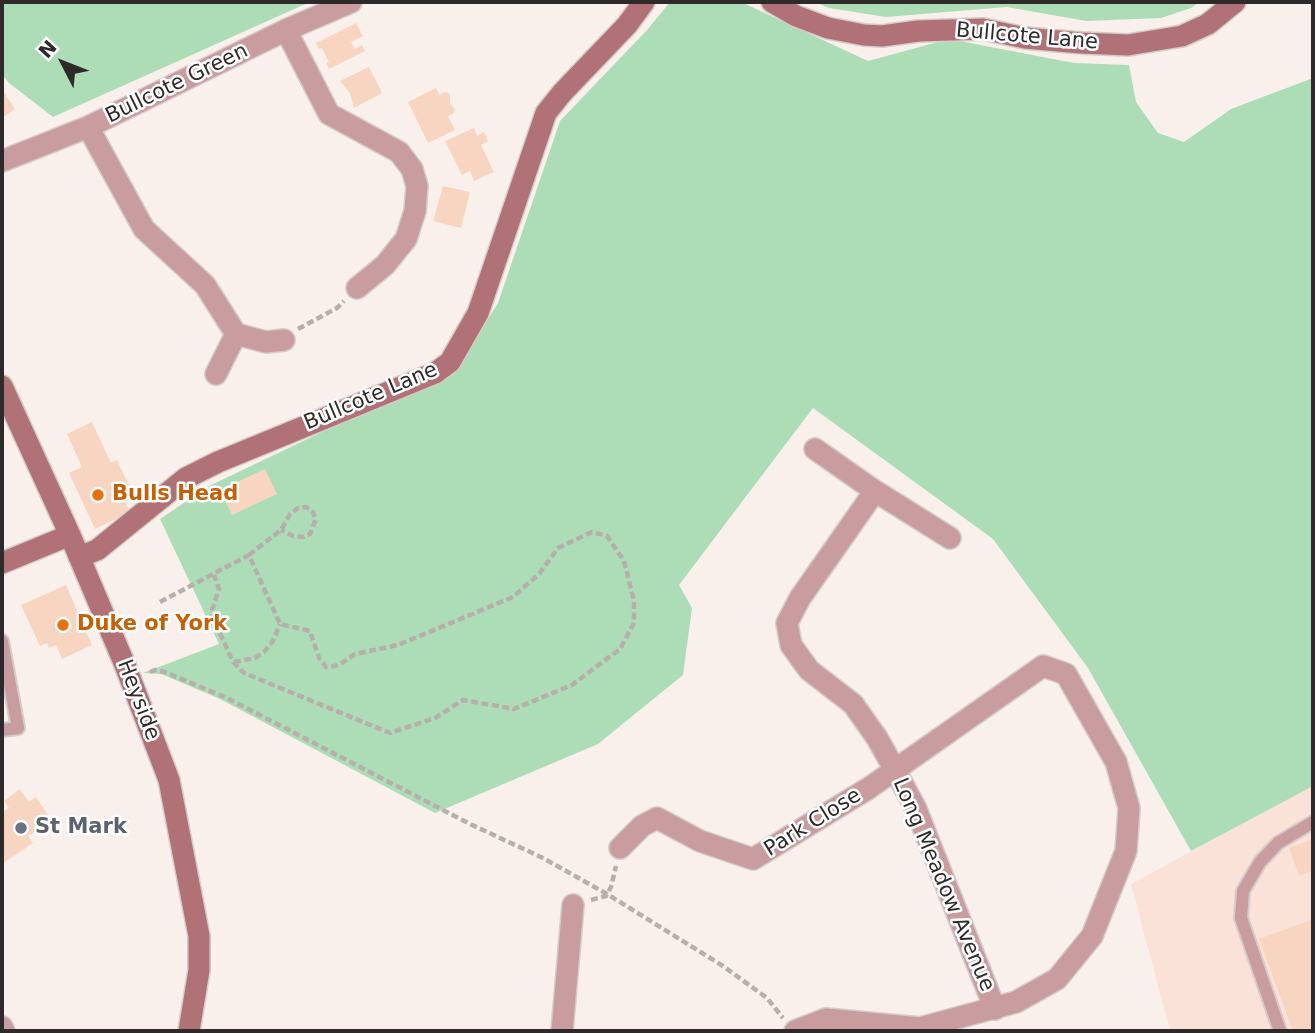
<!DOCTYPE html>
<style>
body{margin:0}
#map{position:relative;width:1315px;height:1033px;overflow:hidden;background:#f9f0ec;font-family:"DejaVu Sans",sans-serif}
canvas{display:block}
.frame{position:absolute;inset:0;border:4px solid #2d2a29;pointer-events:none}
.north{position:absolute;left:28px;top:28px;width:70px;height:70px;-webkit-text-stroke:5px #fff;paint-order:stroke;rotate:312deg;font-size:19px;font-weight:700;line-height:28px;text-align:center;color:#2d2a29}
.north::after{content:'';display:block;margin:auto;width:24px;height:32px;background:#2d2a29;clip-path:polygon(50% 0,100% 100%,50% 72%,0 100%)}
</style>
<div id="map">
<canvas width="1315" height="1033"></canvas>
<div class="frame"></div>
<div class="north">N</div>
</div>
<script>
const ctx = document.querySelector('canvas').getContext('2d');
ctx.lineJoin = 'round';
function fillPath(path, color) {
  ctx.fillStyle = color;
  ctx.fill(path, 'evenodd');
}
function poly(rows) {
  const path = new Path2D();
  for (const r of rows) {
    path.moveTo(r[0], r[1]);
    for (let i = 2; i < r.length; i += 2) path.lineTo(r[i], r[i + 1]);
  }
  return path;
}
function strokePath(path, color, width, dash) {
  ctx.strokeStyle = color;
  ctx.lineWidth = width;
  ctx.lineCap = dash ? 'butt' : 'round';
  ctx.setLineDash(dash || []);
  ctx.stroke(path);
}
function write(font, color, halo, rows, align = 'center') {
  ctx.font = font + ' "DejaVu Sans",sans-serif';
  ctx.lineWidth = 5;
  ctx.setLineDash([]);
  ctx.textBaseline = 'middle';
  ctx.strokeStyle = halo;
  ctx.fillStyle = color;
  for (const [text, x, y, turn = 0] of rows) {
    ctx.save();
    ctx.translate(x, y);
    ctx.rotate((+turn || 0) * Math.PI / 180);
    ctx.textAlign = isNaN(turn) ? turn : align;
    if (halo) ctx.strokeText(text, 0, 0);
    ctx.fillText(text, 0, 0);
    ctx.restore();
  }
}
const industrial = poly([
 [1313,785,1313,1031,1170,1031,1131,884]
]);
const green = poly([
 [2,2,310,2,53,117,9,83,2,74],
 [670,2,741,2,868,61,949,39,1074,63,1129,65,1136,102,1158,133,1184,142,1231,109,1313,78,1313,786,1191,851,1088,668,993,539,813,408,679,585,692,608,683,675,598,744,435,813,220,699,161,674,143,673,219,644,160,519,209,486,458,367,498,303,560,121,647,30],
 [815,2,1199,2,1191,8,1161,18,1086,21,1007,7,886,17,829,8]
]);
const building = poly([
 [356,23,363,36,351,42,355,49,362,45,365,51,329,69,326,63,329,62,322,48,319,49,316,43],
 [369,67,382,93,354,108,350,93,340,81],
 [436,88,439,95,445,92,450,94,450,103,455,110,454,113,448,116,455,130,428,143,408,102],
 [2,89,15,109,2,118],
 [474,128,477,136,484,132,488,141,481,145,494,172,474,181,470,171,462,175,445,141],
 [443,186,470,192,461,228,433,221],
 [92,422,111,463,117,460,135,498,125,502,130,512,95,529,69,473,82,467,67,434],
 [265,469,277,494,232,515,220,490],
 [66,585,92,645,62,659,56,645,49,648,47,643,40,646,21,605],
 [20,789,29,802,36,797,52,821,28,836,33,843,2,864,2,812,9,808,4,801],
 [1313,839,1313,871,1299,876,1289,848],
 [1313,919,1313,1031,1293,1031,1259,939]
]);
const path = poly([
 [298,329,337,308,344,301],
 [249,555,281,530,290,514,298,508,306,507,312,511,316,519,310,534,303,537,293,536,281,530],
 [160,602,249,555,280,624,310,631,319,658,326,667,329,667,339,665,355,654,398,645,513,597,539,574,558,548,592,532,607,536,624,561,634,601,634,623,620,649,572,685,514,709,463,700,435,718,390,733,244,673,233,662,211,613,219,589,214,575],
 [234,662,255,658,264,652,273,641,280,624],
 [150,672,155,670,165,672,227,698,470,824,543,858,607,894,723,966,767,998,783,1018],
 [591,900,606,896,611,887,616,866]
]);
const lane = poly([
 [2,641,18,728,2,730],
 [1280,1031,1241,918,1243,891,1260,862,1278,843,1313,822]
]);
const street = poly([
 [286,30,329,114,399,152,412,169,417,186,415,211,406,239,385,265,357,288],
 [88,127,144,229,205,285,236,334,216,374],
 [2,161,88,127,286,30,351,2],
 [236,334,266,342,284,340],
 [815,449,875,491,950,538],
 [875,491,800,598,787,623,791,645,809,670,853,704,877,738,895,770,916,809,995,1009],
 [620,848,642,826,657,818,700,841,753,859,869,788,1043,666,1066,674,1116,762,1129,808,1126,851,1092,936,1057,979,1016,1002,920,1028,826,1019,795,1031],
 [2,1027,4,1031],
 [562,1031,573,905]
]);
const secondary = poly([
 [772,2,796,16,828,28,864,35,882,36,918,31,983,29,1025,38,1081,43,1128,45,1182,36,1208,24,1235,2],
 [2,386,70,535,125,665,169,780,199,936,199,970,189,1031],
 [79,557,97,550,186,478,218,462,435,373,450,362,478,313,546,113,562,93,627,25,644,2],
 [2,563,70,535]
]);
const markers = [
 [98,495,7,"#e8710a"],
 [63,625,7,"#e8710a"],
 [21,828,7,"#6b7280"]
];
const streetNames = [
 ["Bullcote Lane",1027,37,5],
 ["Bullcote Green",177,84,-26],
 ["Bullcote Lane",371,397,-23],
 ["Heyside",138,700,69],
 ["Park Close",813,823,-32],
 ["Long Meadow Avenue",943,885,67]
];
const foodNames = [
 ["Bulls Head",112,495],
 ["Duke of York",77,625]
];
const worshipNames = [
 ["St Mark",35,828]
];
fillPath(industrial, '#fbe2d8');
fillPath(green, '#adddb6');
fillPath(building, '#f7d5c0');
strokePath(lane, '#d4ccc9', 16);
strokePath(street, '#d4ccc9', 24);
strokePath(secondary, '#d4ccc9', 24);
strokePath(path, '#b6afac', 4.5, [7, 3.5]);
strokePath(lane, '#c99c9f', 12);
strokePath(street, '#c99c9f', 21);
strokePath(secondary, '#b17277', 21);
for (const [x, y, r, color] of markers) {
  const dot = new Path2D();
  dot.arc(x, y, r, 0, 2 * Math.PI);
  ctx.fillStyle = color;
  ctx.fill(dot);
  strokePath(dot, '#fff', 2.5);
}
write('21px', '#2d2a29', '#fff', streetNames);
write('bold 21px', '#c56008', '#fff', foodNames, 'left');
write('bold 21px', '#5b616d', '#fff', worshipNames, 'left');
</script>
